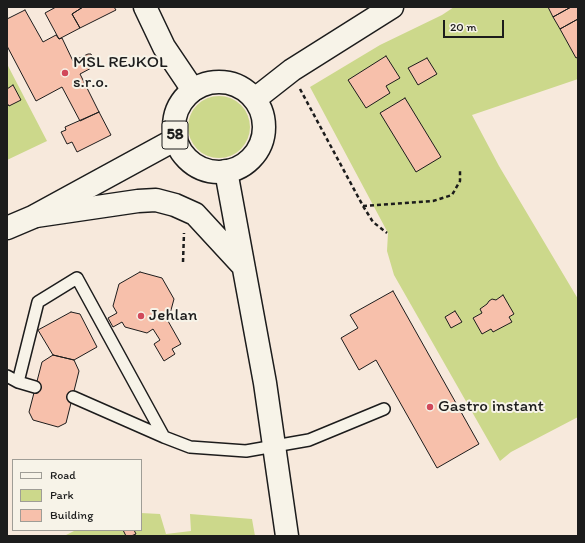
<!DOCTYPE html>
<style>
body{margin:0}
#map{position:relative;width:585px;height:543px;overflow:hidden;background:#f7e9dc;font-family:Itim,sans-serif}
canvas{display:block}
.frame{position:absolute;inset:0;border:8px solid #1c1c1c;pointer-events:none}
.legend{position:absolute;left:12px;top:459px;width:130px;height:72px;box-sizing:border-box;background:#f7f3e8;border:1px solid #9f9d96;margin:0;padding:5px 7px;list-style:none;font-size:12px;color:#1c1c1c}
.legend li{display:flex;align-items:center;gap:8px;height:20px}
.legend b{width:20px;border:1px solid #9f9d96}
.scale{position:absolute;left:443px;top:20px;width:61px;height:18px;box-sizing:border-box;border:2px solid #1c1c1c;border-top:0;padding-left:5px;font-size:12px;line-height:14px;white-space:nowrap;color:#1c1c1c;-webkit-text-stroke:3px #f7f3e8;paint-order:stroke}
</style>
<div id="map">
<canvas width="585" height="543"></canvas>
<div class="frame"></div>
<ul class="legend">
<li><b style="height:5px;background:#f7f3e8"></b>Road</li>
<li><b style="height:11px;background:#ccd88b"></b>Park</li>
<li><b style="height:11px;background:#f7c0ab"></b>Building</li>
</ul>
<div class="scale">20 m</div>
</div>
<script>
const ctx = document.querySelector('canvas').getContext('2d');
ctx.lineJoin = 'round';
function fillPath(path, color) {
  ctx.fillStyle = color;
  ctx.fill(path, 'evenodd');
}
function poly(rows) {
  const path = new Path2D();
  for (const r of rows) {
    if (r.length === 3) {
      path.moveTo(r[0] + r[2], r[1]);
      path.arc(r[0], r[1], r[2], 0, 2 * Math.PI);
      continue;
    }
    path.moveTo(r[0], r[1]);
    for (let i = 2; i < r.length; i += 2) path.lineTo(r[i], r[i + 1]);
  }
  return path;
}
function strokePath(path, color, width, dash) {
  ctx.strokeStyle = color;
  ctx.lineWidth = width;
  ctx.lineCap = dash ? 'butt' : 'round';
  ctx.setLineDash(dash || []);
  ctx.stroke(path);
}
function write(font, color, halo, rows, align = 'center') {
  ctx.font = font + ' Itim,sans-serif';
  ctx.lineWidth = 4;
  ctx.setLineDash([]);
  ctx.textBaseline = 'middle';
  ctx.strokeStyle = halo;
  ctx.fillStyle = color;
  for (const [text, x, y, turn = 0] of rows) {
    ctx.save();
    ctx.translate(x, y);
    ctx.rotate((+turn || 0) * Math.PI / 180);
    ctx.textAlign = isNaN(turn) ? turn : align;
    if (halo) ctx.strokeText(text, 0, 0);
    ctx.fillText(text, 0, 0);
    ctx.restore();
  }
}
const green = poly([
 [454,7,578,7,578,79,472,115,499,166,578,299,578,417,511,452,500,461,394,275,387,251,388,233,310,87,380,45,442,15],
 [7,64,47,141,7,160],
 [219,127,31],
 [141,513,160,514,166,534,191,531,190,514,252,519,255,536,64,536,76,530,141,530]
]);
const building = poly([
 [56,7,83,7,72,14,80,28,59,39,45,13,56,7],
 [83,7,114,7,116,10,80,28,72,14,83,7],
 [548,7,571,7,553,17,548,7],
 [571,7,578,7,578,19,560,29,553,17,571,7],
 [25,10,43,42,56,35,59,39,62,38,73,61,88,54,91,54,95,63,95,66,80,74,99,112,80,121,62,87,36,101,7,46,7,19,25,10],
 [578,19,578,57,576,58,560,29,578,19],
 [386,56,400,78,386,86,390,93,366,108,348,80,386,56],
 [427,58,437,74,418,85,408,68,427,58],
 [13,85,21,100,9,106,7,103,7,89,13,85],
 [405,98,441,157,416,172,380,113,405,98],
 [99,112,111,135,77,152,72,142,67,144,61,132,66,130,65,127,99,112],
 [140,272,162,278,174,299,168,321,181,344,172,349,175,354,164,361,154,344,160,340,153,329,147,333,125,327,122,322,113,327,108,318,117,313,113,306,119,284,140,272],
 [393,291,479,444,437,468,376,360,359,370,341,338,358,328,350,315,393,291],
 [503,295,514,314,509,317,512,322,493,332,491,329,482,334,473,318,482,313,480,309,487,304,489,301,492,299,496,300,503,295],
 [455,311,462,322,451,328,445,317,455,311],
 [71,312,80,314,97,347,74,360,53,355,38,330,71,312],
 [53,355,74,360,79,371,66,423,58,427,33,420,29,412,42,362,53,355],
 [123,530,134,530,136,534,131,536,126,536,123,530]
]);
const path = poly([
 [300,89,363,206,373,222,387,233],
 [363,206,433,201,452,195,460,181,460,169],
 [183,262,184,233]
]);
const lane = poly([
 [7,376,18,382],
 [35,387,18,382,38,302,77,278,164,437,190,447,246,451,309,440,384,409],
 [73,397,164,437]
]);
const secondary = poly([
 [145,7,164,47,193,90],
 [226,171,265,383,287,536],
 [36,216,138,201,156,200,175,205,195,214,243,266]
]);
const primary = poly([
 [219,127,45],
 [255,99,292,70,392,7],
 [7,228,33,217,176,139]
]);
const markers = [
 [65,73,4,"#d1495b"],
 [141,316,4,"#d1495b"],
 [430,407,4,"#d1495b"]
];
const shields = [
 [175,135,26]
];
const shieldNames = [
 ["58",175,135]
];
const poiNames = [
 ["MSL REJKOL",73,63],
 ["s.r.o.",73,83],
 ["Jehlan",149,316],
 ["Gastro instant",438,407]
];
fillPath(green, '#ccd88b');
fillPath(building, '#f7c0ab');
strokePath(building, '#1c1c1c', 1);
strokePath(lane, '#1c1c1c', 14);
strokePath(secondary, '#1c1c1c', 25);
strokePath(primary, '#1c1c1c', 25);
strokePath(path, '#1c1c1c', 2.5, [4, 3]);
strokePath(lane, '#f7f3e8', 11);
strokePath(secondary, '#f7f3e8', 22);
strokePath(primary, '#f7f3e8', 22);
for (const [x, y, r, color] of markers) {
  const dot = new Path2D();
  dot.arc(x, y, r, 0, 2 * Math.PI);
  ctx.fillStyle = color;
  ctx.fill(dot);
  strokePath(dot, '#f7f3e8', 1.5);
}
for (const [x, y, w] of shields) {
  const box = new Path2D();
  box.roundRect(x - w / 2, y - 14, w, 28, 3);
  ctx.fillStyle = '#f7f3e8';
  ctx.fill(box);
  strokePath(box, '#1c1c1c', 1);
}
write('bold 16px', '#1c1c1c', null, shieldNames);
write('17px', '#1c1c1c', '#f7f3e8', poiNames, 'left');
</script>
